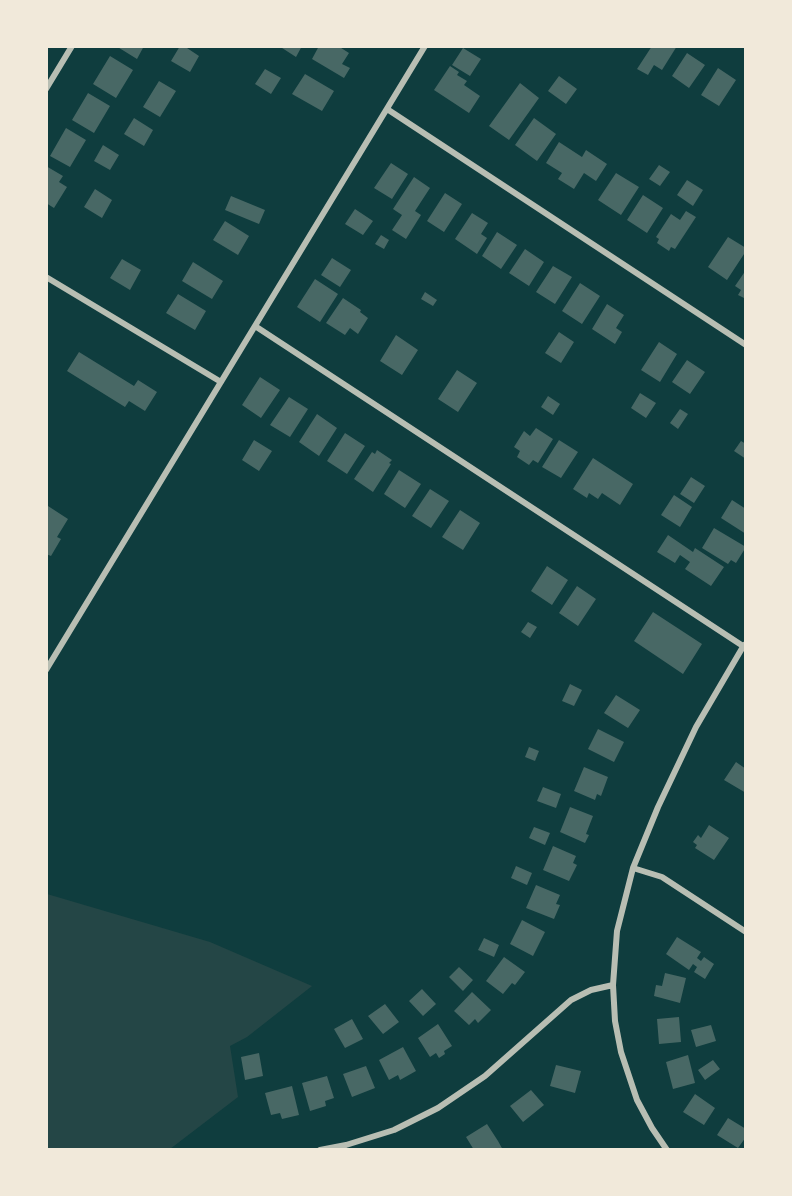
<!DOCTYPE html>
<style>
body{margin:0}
#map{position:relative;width:792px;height:1196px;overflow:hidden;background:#0f3d3e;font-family:Barlow,sans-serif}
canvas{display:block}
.frame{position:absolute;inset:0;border:48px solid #f1e9da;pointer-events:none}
</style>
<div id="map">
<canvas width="792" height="1196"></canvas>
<div class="frame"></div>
</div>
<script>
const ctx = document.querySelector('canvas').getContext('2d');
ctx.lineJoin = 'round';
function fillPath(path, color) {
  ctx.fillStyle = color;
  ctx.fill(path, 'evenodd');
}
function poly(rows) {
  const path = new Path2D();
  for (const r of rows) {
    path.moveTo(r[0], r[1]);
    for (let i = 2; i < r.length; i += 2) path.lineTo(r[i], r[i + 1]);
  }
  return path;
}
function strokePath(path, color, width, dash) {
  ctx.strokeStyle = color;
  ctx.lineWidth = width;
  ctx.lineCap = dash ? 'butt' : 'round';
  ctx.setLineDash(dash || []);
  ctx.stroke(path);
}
const green = poly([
 [47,894,210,942,312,986,247,1037,230,1046,238,1097,170,1149,47,1149]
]);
const building = poly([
 [116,46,144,46,137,59],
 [180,46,184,46,199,56,190,72,171,61],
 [279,46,302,46,296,57],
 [319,46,338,46,349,53,342,64,350,68,344,78,312,59],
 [652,46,677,46,662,70,654,65,648,75,637,69],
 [463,48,481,59,470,76,452,65],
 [687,53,705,65,689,88,672,76],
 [110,56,133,70,116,98,93,84],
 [450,66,459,72,457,75,467,81,464,85,480,96,469,113,434,90],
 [718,68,736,80,719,106,701,95],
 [265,69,281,78,271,94,255,84],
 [305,74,334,91,322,111,292,94],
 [559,76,577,89,566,104,548,91],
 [159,81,176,91,160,117,143,107],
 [520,83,539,98,509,140,489,126],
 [88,93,110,106,94,133,72,120],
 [134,118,153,130,144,146,124,134],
 [534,118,556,134,537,161,515,145],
 [66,128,86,140,70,167,50,156],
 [559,142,582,157,586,150,607,164,596,181,584,173,574,189,558,179,562,173,546,163],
 [103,145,119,155,110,170,94,161],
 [391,163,408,174,392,199,374,188],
 [659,165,670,172,660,186,649,179],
 [46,166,63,176,59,182,67,187,54,208,46,203],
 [616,173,639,187,621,215,598,200],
 [414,177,430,188,415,211,421,215,406,239,392,230,402,215,393,209],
 [687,180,703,190,693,206,677,195],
 [95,189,112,200,102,218,84,207],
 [445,193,462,204,444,232,427,221],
 [643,195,663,208,647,233,627,220],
 [231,196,265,210,259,224,225,210],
 [355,209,373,221,363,235,345,224],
 [686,211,696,217,675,249,671,247,669,251,657,243,659,239,656,237,671,214,680,220],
 [472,213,488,223,481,234,487,238,477,254,455,239],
 [225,221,249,236,238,255,213,240],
 [497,232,517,245,501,269,482,256],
 [381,235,389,240,384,249,375,244],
 [728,237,746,248,746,251,727,280,708,267],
 [525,249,544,262,529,286,509,273],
 [332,258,351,270,340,287,321,275],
 [122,259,141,270,130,290,110,278],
 [193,262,223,281,212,299,182,281],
 [553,266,572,277,555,304,536,292],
 [746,270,746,299,738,295,741,290,735,286],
 [315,279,338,294,320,322,297,307],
 [580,283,600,296,582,324,562,311],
 [425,292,437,300,433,306,421,299],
 [178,294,206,311,195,330,166,313],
 [343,298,361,310,360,312,368,318,358,334,350,328,345,335,326,323],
 [607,304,624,315,616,328,622,332,615,344,592,329],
 [559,332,574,342,561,363,545,353],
 [396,335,418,350,402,375,380,361],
 [659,342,677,354,660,382,641,370],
 [79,352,134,386,138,380,157,392,145,411,129,401,125,407,67,371],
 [687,360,705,372,690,394,672,382],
 [457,370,477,383,458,412,438,399],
 [260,377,280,390,261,418,242,405],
 [640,393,656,403,646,418,631,408],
 [548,396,560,404,553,415,541,407],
 [289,397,308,409,290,437,270,425],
 [680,409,688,414,678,429,670,423],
 [317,414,337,428,319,456,299,442],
 [536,428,553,439,538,463,533,460,529,465,517,457,520,451,514,447,524,431,530,436],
 [345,433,365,446,347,474,327,461],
 [254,440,272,451,259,471,242,460],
 [559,440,578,452,561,478,542,467],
 [741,441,746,444,746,459,734,451],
 [377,450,392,460,389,463,391,464,373,492,354,479,372,452,375,454],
 [593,458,633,484,620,505,602,493,598,499,589,493,587,498,573,489],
 [399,470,421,484,405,508,384,494],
 [691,477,705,486,694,503,680,494],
 [430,489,449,501,431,528,412,516],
 [674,495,692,507,680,527,661,515],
 [732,500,746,509,746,534,721,518],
 [48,506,68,519,57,537,61,539,51,556,46,554,46,509],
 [460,510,480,523,463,550,442,537],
 [714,528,746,547,736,563,731,560,728,564,702,548],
 [668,535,693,552,695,548,724,567,711,586,685,569,690,562,680,555,675,563,657,552],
 [547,566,568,580,552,605,531,591],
 [577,586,596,599,578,626,559,613],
 [653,612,702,644,683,674,634,641],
 [528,622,537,627,530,638,521,632],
 [570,684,582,690,574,706,562,701],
 [616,695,640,710,628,728,604,713],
 [598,729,624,742,614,762,588,749],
 [529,747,539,751,535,761,525,757],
 [736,762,746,769,746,793,724,780],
 [584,767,608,777,601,796,597,794,595,800,574,791],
 [543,787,561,794,556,808,537,801],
 [570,807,593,816,586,834,589,835,585,843,560,832],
 [709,825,729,838,714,860,695,848,697,845,693,842,698,835,701,838],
 [534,827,550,833,545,845,529,838],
 [553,846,576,856,573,863,577,865,569,881,543,870],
 [516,866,532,873,527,885,511,878],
 [536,885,560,895,556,904,560,905,554,919,526,908],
 [522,920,545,932,533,956,510,944],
 [677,937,701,952,697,958,701,961,704,957,714,964,705,979,694,972,697,967,693,964,689,970,666,954],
 [484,938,499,945,494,957,478,950],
 [504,957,525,972,515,985,512,983,503,994,486,981],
 [459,967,473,980,463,991,449,977],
 [665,973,686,978,680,1003,654,996,656,985,662,986],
 [422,989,436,1004,423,1016,409,1001],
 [472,992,491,1010,478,1023,475,1019,469,1025,454,1011],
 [385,1004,399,1022,383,1034,368,1016],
 [679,1017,681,1042,659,1044,657,1019],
 [352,1019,363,1039,345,1048,334,1029],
 [438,1024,452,1046,444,1051,445,1054,439,1058,436,1053,430,1057,418,1038],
 [711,1025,716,1041,696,1047,691,1030],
 [403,1047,416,1071,400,1080,398,1075,389,1080,379,1060],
 [259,1053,263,1076,245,1080,241,1057],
 [688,1055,695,1083,673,1089,666,1062],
 [713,1060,720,1069,705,1080,698,1070],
 [556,1065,581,1071,575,1093,550,1086],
 [366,1066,375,1088,352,1097,343,1074],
 [327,1076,334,1098,325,1101,326,1106,310,1111,302,1083],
 [292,1086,299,1115,282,1119,280,1113,271,1115,265,1093],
 [531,1090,544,1105,523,1122,510,1106],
 [695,1094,715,1108,704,1125,683,1112],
 [728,1118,746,1129,746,1137,738,1148,717,1135],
 [487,1124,498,1141,503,1150,474,1150,466,1137]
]);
const minor = poly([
 [46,89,72,46],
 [387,109,746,345],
 [46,277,221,382],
 [255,326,746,648],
 [46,670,425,46],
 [633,868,662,877,746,932],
 [320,1150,346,1145,394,1130,438,1108,485,1076,571,1000,591,990,613,985],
 [667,1150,652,1128,637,1100,621,1052,615,1021,613,985,617,931,633,868,658,807,696,727,744,645]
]);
fillPath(green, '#244646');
fillPath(building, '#486865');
strokePath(minor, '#b8beb3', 6);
</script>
